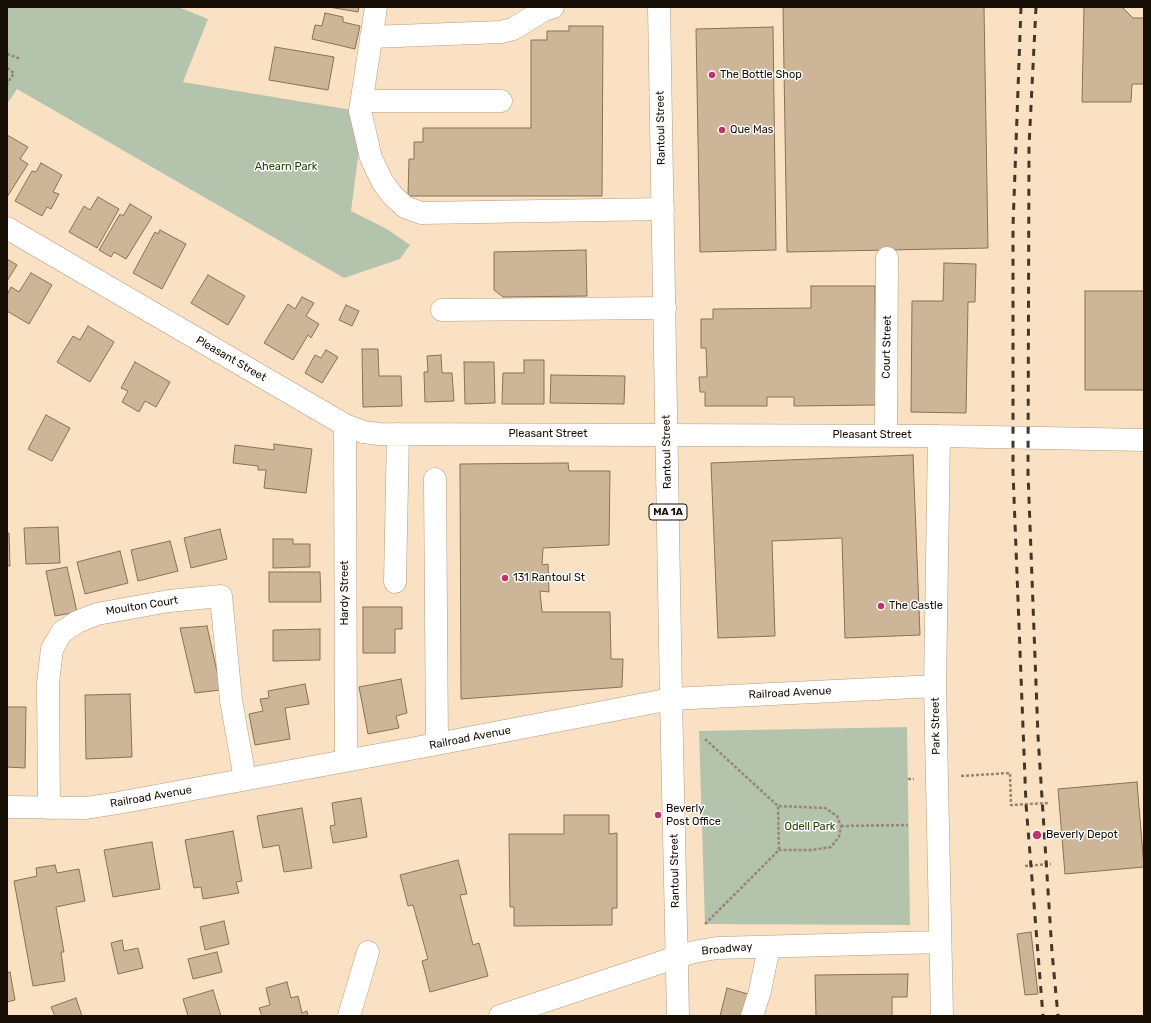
<!DOCTYPE html>
<style>
body{margin:0}
#map{position:relative;width:1151px;height:1023px;overflow:hidden;background:#fae1c3;font-family:Rubik,sans-serif}
canvas{display:block}
.frame{position:absolute;inset:0;border:8px solid #160e04;pointer-events:none}
</style>
<div id="map">
<canvas width="1151" height="1023"></canvas>
<div class="frame"></div>
</div>
<script>
const ctx = document.querySelector('canvas').getContext('2d');
ctx.lineJoin = 'round';
function fillPath(path, color) {
  ctx.fillStyle = color;
  ctx.fill(path, 'evenodd');
}
function poly(rows) {
  const path = new Path2D();
  for (const r of rows) {
    path.moveTo(r[0], r[1]);
    for (let i = 2; i < r.length; i += 2) path.lineTo(r[i], r[i + 1]);
  }
  return path;
}
function strokePath(path, color, width, dash) {
  ctx.strokeStyle = color;
  ctx.lineWidth = width;
  ctx.lineCap = dash ? 'butt' : 'round';
  ctx.setLineDash(dash || []);
  ctx.stroke(path);
}
function write(font, color, halo, rows, align = 'center') {
  ctx.font = font + ' Rubik,sans-serif';
  ctx.lineWidth = 3;
  ctx.setLineDash([]);
  ctx.textBaseline = 'middle';
  ctx.strokeStyle = halo;
  ctx.fillStyle = color;
  for (const [text, x, y, turn = 0] of rows) {
    ctx.save();
    ctx.translate(x, y);
    ctx.rotate((+turn || 0) * Math.PI / 180);
    ctx.textAlign = isNaN(turn) ? turn : align;
    if (halo) ctx.strokeText(text, 0, 0);
    ctx.fillText(text, 0, 0);
    ctx.restore();
  }
}
const green = poly([
 [7,7,178,7,208,19,183,82,364,112,351,211,387,229,410,245,400,259,344,278,17,89,7,104],
 [907,727,910,925,705,924,699,731]
]);
const building = poly([
 [329,7,359,7,358,12,329,7],
 [783,7,984,7,988,248,787,252,783,7],
 [1084,7,1122,7,1133,18,1144,18,1144,84,1132,84,1131,102,1082,102,1084,7],
 [325,13,343,17,343,22,360,26,355,49,312,39,315,25,322,26,325,13],
 [569,26,603,26,602,196,408,196,409,159,414,159,414,142,423,142,423,128,531,128,531,40,547,40,547,31,569,31,569,26],
 [773,27,776,250,700,252,696,29,773,27],
 [275,47,334,57,328,90,269,80,275,47],
 [7,135,28,147,20,159,28,164,7,197,7,135],
 [41,163,62,175,53,192,59,194,51,209,47,207,42,216,15,201,32,171,36,172,41,163],
 [98,197,119,209,97,248,69,232,84,206,90,210,98,197],
 [130,204,152,217,126,259,114,252,111,257,99,250,120,214,123,216,130,204],
 [160,230,186,244,162,289,133,273,155,232,158,234,160,230],
 [586,250,587,296,503,297,494,290,494,252,586,250],
 [7,259,17,265,7,281,7,259],
 [944,263,976,264,975,302,968,302,966,413,911,412,912,301,943,301,944,263],
 [31,273,52,285,29,324,7,311,7,295,11,287,19,292,31,273],
 [208,275,245,296,228,325,191,303,208,275],
 [811,286,875,286,876,405,794,406,794,397,767,397,767,406,705,406,705,392,700,392,699,377,707,377,706,348,701,348,701,319,713,319,713,309,811,308,811,286],
 [1085,291,1144,291,1144,390,1085,390,1085,291],
 [302,297,314,303,306,316,319,324,311,338,308,335,293,360,264,343,288,304,295,309,302,297],
 [346,305,359,311,352,326,339,320,346,305],
 [88,326,114,342,90,382,57,362,73,336,80,340,88,326],
 [362,349,378,349,379,376,401,376,402,406,363,407,362,349],
 [326,350,338,357,322,383,305,373,315,355,321,358,326,350],
 [441,355,442,373,452,373,454,401,425,402,424,372,428,372,427,356,441,355],
 [524,360,544,360,544,404,502,404,503,373,524,373,524,360],
 [135,362,170,382,156,407,145,401,139,412,122,402,128,391,121,388,135,362],
 [464,362,494,362,495,403,465,404,464,362],
 [551,375,625,376,624,404,550,403,551,375],
 [46,415,70,428,52,461,28,449,46,415],
 [274,444,312,449,306,493,264,488,266,470,258,470,258,466,233,463,235,445,274,450,274,444],
 [913,455,920,635,845,638,842,538,772,541,775,636,718,638,711,463,913,455],
 [568,463,569,471,610,471,609,545,543,548,542,565,548,564,549,592,540,591,542,612,610,612,611,659,623,659,622,687,461,699,460,464,568,463],
 [58,527,60,563,26,564,24,528,58,527],
 [220,529,227,559,191,568,184,538,220,529],
 [7,533,9,533,10,566,7,566,7,533],
 [273,539,293,539,293,544,310,544,310,567,273,568,273,539],
 [170,541,178,571,138,581,131,550,170,541],
 [120,551,128,583,85,594,77,562,120,551],
 [67,567,77,612,55,616,46,571,67,567],
 [269,572,320,572,321,602,269,602,269,572],
 [363,607,402,607,402,629,395,629,395,653,363,653,363,607],
 [207,626,221,690,195,693,180,628,207,626],
 [320,629,320,660,273,661,273,630,320,629],
 [401,679,407,713,396,716,399,728,368,734,359,687,401,679],
 [305,684,309,704,285,708,290,739,255,745,249,714,263,711,260,699,269,698,268,691,305,684],
 [130,694,132,757,86,759,85,695,130,694],
 [7,707,26,707,25,768,7,767,7,707],
 [1137,782,1144,867,1065,874,1058,789,1137,782],
 [361,798,367,837,333,843,330,826,335,825,332,803,361,798],
 [302,808,312,868,284,872,279,845,263,848,257,816,302,808],
 [564,815,609,815,609,834,617,833,617,908,612,908,612,925,514,926,514,907,510,907,509,834,564,834,564,815],
 [233,831,242,881,236,882,239,893,203,899,201,887,194,888,185,840,233,831],
 [152,842,160,889,113,897,104,850,152,842],
 [458,860,467,894,460,895,473,945,479,943,488,976,430,992,422,961,428,959,413,905,408,906,400,875,458,860],
 [55,865,57,873,79,869,85,901,56,907,64,952,61,952,65,981,33,986,14,881,37,876,36,868,55,865],
 [224,921,229,944,205,950,200,927,224,921],
 [1031,932,1038,994,1025,995,1017,934,1031,932],
 [122,940,124,951,138,948,143,968,118,974,111,943,122,940],
 [217,952,222,972,193,979,188,959,217,952],
 [10,972,15,1000,7,1002,7,973,10,972],
 [908,974,907,997,892,997,892,1016,816,1016,815,975,908,974],
 [287,982,291,998,298,996,302,1013,307,1011,308,1016,262,1016,259,1008,270,1005,266,988,287,982],
 [727,988,748,994,743,1016,720,1016,727,988],
 [213,990,221,1016,188,1016,183,999,213,990],
 [76,998,82,1016,55,1016,51,1007,76,998]
]);
const path = poly([
 [7,54,21,59],
 [7,68,14,73,7,84],
 [705,739,778,806,825,808,837,816,841,826,839,837,831,847,811,850,779,850],
 [961,776,1010,773,1011,805,1048,803],
 [908,779,914,779],
 [841,826,908,825],
 [1025,866,1051,864],
 [705,924,779,850,778,806]
]);
const minor = poly([
 [376,7,360,111,371,158,382,181,392,195,405,207,421,213,663,209],
 [371,37,501,32,513,29,544,10,553,7],
 [362,101,501,101],
 [7,228,345,425,363,432,379,434,939,436,1144,440],
 [442,310,665,308],
 [345,425,346,760],
 [886,435,887,258],
 [939,436,935,686,942,1016],
 [435,479,437,744],
 [395,582,398,434],
 [7,807,86,808,118,803,437,744,671,699,935,686],
 [49,808,48,683,52,649,62,632,77,622,97,614,169,601,221,596,231,700,245,779],
 [349,1016,368,952],
 [500,1016,677,957,694,952,717,948,940,942],
 [752,1016,760,991,769,947]
]);
const highway = poly([
 [659,7,671,699,678,1016]
]);
const rail = poly([
 [1021,7,1013,226,1013,472,1026,804,1043,1016],
 [1036,7,1029,146,1028,473,1038,736,1052,952,1058,1016]
]);
const markers = [
 [712,75,4,"#be3369"],
 [722,130,4,"#be3369"],
 [505,578,4,"#be3369"],
 [881,606,4,"#be3369"],
 [658,815,4,"#be3369"],
 [1037,835,5,"#be3369"]
];
const shields = [
 [668,512,38]
];
const shieldNames = [
 ["MA 1A",668,512]
];
const poiNames = [
 ["The Bottle Shop",720,75],
 ["Que Mas",730,130],
 ["131 Rantoul St",513,578],
 ["The Castle",889,606],
 ["Beverly",666,809],
 ["Post Office",666,822],
 ["Beverly Depot",1046,835]
];
const streetNames = [
 ["Rantoul Street",661,128,-91],
 ["Court Street",887,347,-89],
 ["Pleasant Street",231,359,30],
 ["Pleasant Street",548,434],
 ["Pleasant Street",872,435],
 ["Rantoul Street",667,452,-91],
 ["Hardy Street",345,593,-90],
 ["Moulton Court",142,606,-9],
 ["Railroad Avenue",790,693,-3],
 ["Park Street",936,726,-91],
 ["Railroad Avenue",470,738,-11],
 ["Railroad Avenue",151,797,-10],
 ["Rantoul Street",675,871,-91],
 ["Broadway",727,949,-5]
];
const parkNames = [
 ["Ahearn Park",286,167],
 ["Odell Park",810,827]
];
fillPath(green, '#b4c3ab');
fillPath(building, '#cdb698');
strokePath(building, '#877155', 1);
strokePath(minor, '#b39c7f', 23);
strokePath(highway, '#b39c7f', 23);
strokePath(path, '#988671', 2.5, [3, 2]);
strokePath(minor, '#fff', 22);
strokePath(highway, '#fff', 22);
strokePath(rail, '#433729', 3, [7, 7]);
for (const [x, y, r, color] of markers) {
  const dot = new Path2D();
  dot.arc(x, y, r, 0, 2 * Math.PI);
  ctx.fillStyle = color;
  ctx.fill(dot);
  strokePath(dot, '#fff', 1.5);
}
for (const [x, y, w] of shields) {
  const box = new Path2D();
  box.roundRect(x - w / 2, y - 8, w, 16, 3);
  ctx.fillStyle = '#fff';
  ctx.fill(box);
  strokePath(box, '#160e04', 1);
}
write('bold 10px', '#160e04', null, shieldNames);
write('11px', '#160e04', '#fff', poiNames, 'left');
write('11px', '#160e04', '#fff', streetNames);
write('11px', '#244006', '#fff', parkNames);
</script>
